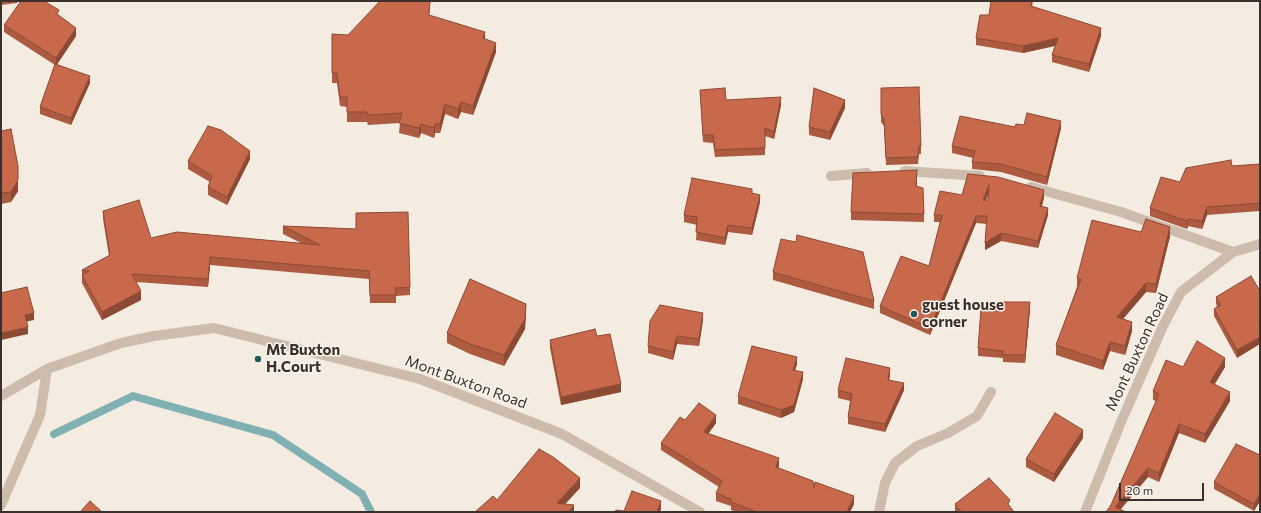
<!DOCTYPE html>
<style>
body{margin:0}
#map{position:relative;width:1261px;height:513px;overflow:hidden;background:#f4ebe1;font-family:Commissioner,sans-serif}
canvas{display:block}
.frame{position:absolute;inset:0;border:2px solid #3b302b;pointer-events:none}
.scale{position:absolute;left:1119px;top:483px;width:85px;height:18px;box-sizing:border-box;border:2px solid #3b302b;border-top:0;padding-left:5px;font-size:12px;line-height:14px;white-space:nowrap;color:#3b302b;-webkit-text-stroke:3px #fbf5ee;paint-order:stroke}
</style>
<div id="map">
<canvas width="1261" height="513"></canvas>
<div class="frame"></div>
<div class="scale">20 m</div>
</div>
<script>
const ctx = document.querySelector('canvas').getContext('2d');
ctx.lineJoin = 'round';
function poly(rows) {
  const path = new Path2D();
  for (const r of rows) {
    path.moveTo(r[0], r[1]);
    for (let i = 2; i < r.length; i += 2) path.lineTo(r[i], r[i + 1]);
  }
  return path;
}
function strokePath(path, color, width, dash) {
  ctx.strokeStyle = color;
  ctx.lineWidth = width;
  ctx.lineCap = dash ? 'butt' : 'round';
  ctx.setLineDash(dash || []);
  ctx.stroke(path);
}
function fillPath(path, color) {
  ctx.fillStyle = color;
  ctx.fill(path, 'evenodd');
}
function write(font, color, halo, rows, align = 'center') {
  ctx.font = font + ' Commissioner,sans-serif';
  ctx.lineWidth = 3;
  ctx.setLineDash([]);
  ctx.textBaseline = 'middle';
  ctx.strokeStyle = halo;
  ctx.fillStyle = color;
  for (const [text, x, y, turn = 0] of rows) {
    ctx.save();
    ctx.translate(x, y);
    ctx.rotate((+turn || 0) * Math.PI / 180);
    ctx.textAlign = isNaN(turn) ? turn : align;
    if (halo) ctx.strokeText(text, 0, 0);
    ctx.fillText(text, 0, 0);
    ctx.restore();
  }
}
const stream = poly([
 [54,434,133,396,273,435,362,494,371,512]
]);
const street = poly([
 [905,171,980,176],
 [831,176,867,173],
 [1031,187,1121,212,1233,252],
 [1,396,47,369,121,343,154,336,214,328,420,379,562,434,700,512],
 [1,505,40,415,47,369],
 [879,512,885,483,895,463,917,446,948,433,977,416,991,392],
 [1085,512,1121,422,1163,326,1181,292,1233,252,1260,244]
]);
const wall = poly([
 [1,1,17,1,17,3,1,5],
 [1033,1,1032,7,1101,36,1089,72,1052,62,1052,55,1055,46,1023,53,976,45,976,38,989,15],
 [429,15,485,39,496,52,473,115,461,112,458,119,445,114,440,133,435,133,434,138,421,133,419,138,399,133,400,123,368,125,367,122,347,122,347,107,340,106,337,83,332,83,332,34,348,35],
 [59,16,76,36,57,64,90,83,71,125,40,114,40,107,55,65,4,32,4,25],
 [881,88,921,146,921,154,919,154,918,164,886,165,884,126,881,122],
 [700,90,726,100,781,105,774,139,765,136,765,155,715,157,713,143,703,142],
 [845,108,830,140,809,135,809,127],
 [1015,127,1061,128,1047,185,1001,172,972,169,972,162,973,158,952,153,952,146],
 [1,131,18,191,11,202,1,204],
 [250,159,227,205,208,195,208,187,210,182,188,169,188,161],
 [1260,164,1260,211,1207,215,1202,229,1188,226,1187,229,1150,216,1150,208,1180,182,1232,166],
 [968,174,1044,197,1042,206,1048,215,1038,248,1001,241,985,250,987,224,976,223,930,335,880,313,880,306,929,266,940,222,934,222,934,215,962,195],
 [989,194,988,200,986,200],
 [917,177,917,186,924,214,924,222,851,220,851,212],
 [752,193,760,202,752,235,728,232,725,245,696,240,697,225,684,222,684,215],
 [103,211,151,238,301,243,283,234,283,226,356,229,356,213,410,287,410,295,396,296,396,303,370,303,369,279,210,265,208,287,136,282,141,300,102,320,82,283,82,270,109,256,103,219],
 [1141,232,1170,236,1156,293,1146,292,1123,319,1132,331,1125,355,1110,351,1103,370,1056,355,1056,345,1077,287,1077,278],
 [773,272,874,301,874,309,773,280],
 [1260,291,1237,358,1214,316,1214,309,1217,306,1216,304,1216,297],
 [1030,309,1025,363,1003,362,1003,358,978,356,978,348,995,310],
 [526,314,525,329,504,366,470,354,447,343,447,333],
 [703,320,699,346,677,344,673,360,648,353,648,346],
 [597,336,621,392,561,405,550,348,550,340],
 [797,364,795,370,803,379,794,412,781,418,738,404,738,396],
 [1183,367,1225,367,1215,384,1230,401,1205,443,1179,433,1159,482,1148,477,1121,509,1111,505,1156,401,1153,400,1153,391],
 [890,375,889,380,904,390,885,432,848,424,848,417,850,401,838,398,838,390],
 [685,420,716,423,708,434,779,466,778,468,814,488,854,504,850,512,737,512,731,510,731,506,716,501,716,493,719,487,661,450,661,443],
 [1083,438,1054,482,1026,467,1026,459],
 [1260,455,1260,501,1254,511,1214,489,1214,482],
 [955,504,1010,506,1014,512,955,512]
]);
const shadedWall = poly([
 [76,28,76,36,56,66,56,58],
 [1101,28,1101,36,1089,72,1089,64],
 [485,32,485,42,483,38],
 [1058,38,1058,45,1023,53,1023,46],
 [496,43,496,52,473,115,473,106],
 [90,76,90,83,71,125,71,118],
 [781,97,781,105,774,139,774,132],
 [845,100,845,108,830,140,830,132],
 [461,102,461,112,458,119,458,109],
 [445,104,445,114,440,133,440,124],
 [1061,121,1061,128,1047,185,1047,177],
 [421,124,421,133,419,138,419,128],
 [435,124,435,133,434,138,434,128],
 [250,151,250,159,227,205,227,197],
 [18,180,18,191,11,202,11,192],
 [989,185,989,192,983,207,983,200],
 [1044,190,1044,197,1040,213,1040,206],
 [760,195,760,202,752,235,752,228],
 [1207,207,1207,215,1202,229,1202,221],
 [1048,208,1048,215,1038,248,1038,241],
 [976,216,976,223,930,335,930,328],
 [1188,219,1188,226,1187,229,1187,221],
 [728,225,728,232,725,245,725,238],
 [1170,227,1170,236,1156,293,1156,284],
 [1001,233,1001,241,985,250,985,243],
 [210,257,210,265,208,287,208,279],
 [1146,283,1146,292,1117,326,1117,317],
 [141,291,141,300,102,320,102,312],
 [1030,302,1030,309,1025,363,1025,355],
 [526,304,526,314,525,329,504,366,504,355],
 [34,313,34,320,25,322,25,315],
 [703,313,703,320,699,346,699,339],
 [1132,322,1132,331,1125,355,1125,346],
 [28,327,28,334,1,340,1,333],
 [677,336,677,344,673,360,673,352],
 [1260,337,1260,344,1237,358,1237,350],
 [1110,342,1110,351,1103,370,1103,361],
 [797,357,797,364,793,377,793,370],
 [1225,358,1225,367,1210,391,1210,382],
 [890,368,890,375,888,387,888,380],
 [803,372,803,379,794,412,781,418,781,410],
 [904,383,904,390,885,432,885,424],
 [621,384,621,392,561,405,561,397],
 [1230,392,1230,401,1205,443,1205,434],
 [716,415,716,423,704,440,704,432],
 [1179,424,1179,433,1159,482,1159,473],
 [1083,430,1083,438,1054,482,1054,474],
 [779,458,779,466,776,475,776,467],
 [1148,468,1148,477,1118,512,1115,507],
 [580,478,580,488,558,512,557,503],
 [1260,494,1260,501,1254,511,1254,504],
 [854,496,854,504,850,512,847,512],
 [661,501,661,510,660,512,657,512],
 [574,505,574,512,568,512]
]);
const building = poly([
 [21,1,44,1,59,10,57,14,76,28,56,58,4,25,21,1],
 [380,1,430,1,429,15,485,32,483,38,496,43,473,106,461,102,458,109,445,104,440,124,435,124,434,128,421,124,419,128,399,123,402,113,368,115,367,112,347,112,347,97,340,97,337,73,332,73,332,34,348,35,380,1],
 [991,1,1032,1,1031,6,1101,28,1089,64,1052,55,1058,38,1023,46,976,38,980,15,989,15,991,1],
 [55,64,90,76,71,118,40,107,55,64],
 [919,87,921,146,919,146,918,157,886,158,884,119,881,114,881,88,919,87],
 [725,88,726,100,781,97,774,132,765,128,765,148,715,150,713,135,703,135,700,90,725,88],
 [814,88,845,100,830,132,809,127,814,88],
 [1027,113,1061,121,1047,177,1001,164,972,162,975,151,952,146,960,116,1015,127,1016,124,1024,125,1027,113],
 [208,126,221,130,250,151,227,197,208,187,212,176,188,161,208,126],
 [11,129,18,166,18,180,11,192,1,193,1,131,11,129],
 [1231,160,1232,166,1260,164,1260,203,1207,207,1202,221,1188,219,1187,221,1150,208,1161,177,1180,182,1186,168,1231,160],
 [917,170,916,186,923,188,924,214,851,212,853,173,917,170],
 [968,174,998,177,1044,190,1040,206,1048,208,1038,241,1001,233,985,243,987,216,976,216,930,328,880,306,901,256,929,266,942,215,934,215,940,191,962,195,968,174],
 [989,185,988,200,983,200,989,185],
 [692,178,752,189,752,193,760,195,752,228,728,225,725,238,696,232,697,217,684,215,692,178],
 [139,200,151,238,177,232,320,245,283,226,356,229,356,213,408,212,410,287,395,288,396,295,370,295,369,271,210,257,208,279,132,274,141,291,102,312,82,275,89,271,82,270,110,255,103,211,139,200],
 [1146,219,1170,227,1156,284,1146,283,1117,317,1132,322,1125,346,1110,342,1103,361,1056,345,1081,279,1077,278,1092,220,1141,232,1146,219],
 [797,235,863,252,874,301,773,272,781,239,796,242,797,235],
 [1251,276,1260,291,1260,319,1259,321,1260,323,1260,337,1237,350,1214,309,1221,305,1216,297,1251,276],
 [470,279,526,304,525,319,504,355,470,344,447,333,470,279],
 [27,287,34,313,25,315,28,327,1,333,1,293,27,287],
 [997,302,1030,302,1025,355,1003,355,1003,351,978,348,981,309,995,310,997,302],
 [660,305,703,313,699,339,677,336,673,352,648,346,650,321,660,305],
 [595,329,597,336,610,334,621,384,561,397,550,340,595,329],
 [1197,341,1225,358,1210,382,1230,392,1205,434,1179,424,1159,473,1148,468,1115,507,1126,512,1106,512,1111,505,1159,394,1153,391,1166,360,1183,367,1197,341],
 [752,346,797,357,793,370,803,372,794,405,781,410,738,396,752,346],
 [846,358,890,368,888,380,904,383,885,424,848,417,852,394,838,390,846,358],
 [699,403,716,415,704,432,779,458,776,467,813,481,814,488,815,482,854,496,847,512,757,512,731,502,731,499,716,493,722,481,661,443,680,417,685,420,699,403],
 [1055,413,1083,430,1054,474,1026,459,1055,413],
 [1236,444,1260,455,1260,494,1254,504,1214,482,1236,444],
 [539,449,553,457,580,478,557,503,574,505,568,512,475,512,493,496,497,500,539,449],
 [989,478,1010,500,1008,504,1014,512,961,512,955,504,989,478],
 [632,491,661,501,657,512,615,512,616,510,624,511,632,491],
 [90,501,102,512,80,512,90,501]
]);
const markers = [
 [914,314,4,"#1f5a5e"],
 [258,359,4,"#1f5a5e"]
];
const poiNames = [
 ["guest house",922,305],
 ["corner",922,322],
 ["Mt Buxton",266,350],
 ["H.Court",266,367]
];
const streetNames = [
 ["Mont Buxton Road",1137,352,-65],
 ["Mont Buxton Road",466,382,20]
];
strokePath(stream, '#7fb0b2', 8);
strokePath(street, '#cdbbac', 10);
fillPath(wall, '#ac5a40');
fillPath(shadedWall, '#8c4a34');
fillPath(building, '#c8694b');
strokePath(building, '#8c4a34', 1);
for (const [x, y, r, color] of markers) {
  const dot = new Path2D();
  dot.arc(x, y, r, 0, 2 * Math.PI);
  ctx.fillStyle = color;
  ctx.fill(dot);
  strokePath(dot, '#fbf5ee', 1.5);
}
write('bold 15px', '#3b302b', '#fbf5ee', poiNames, 'left');
write('15px', '#3b302b', '#fbf5ee', streetNames);
</script>
